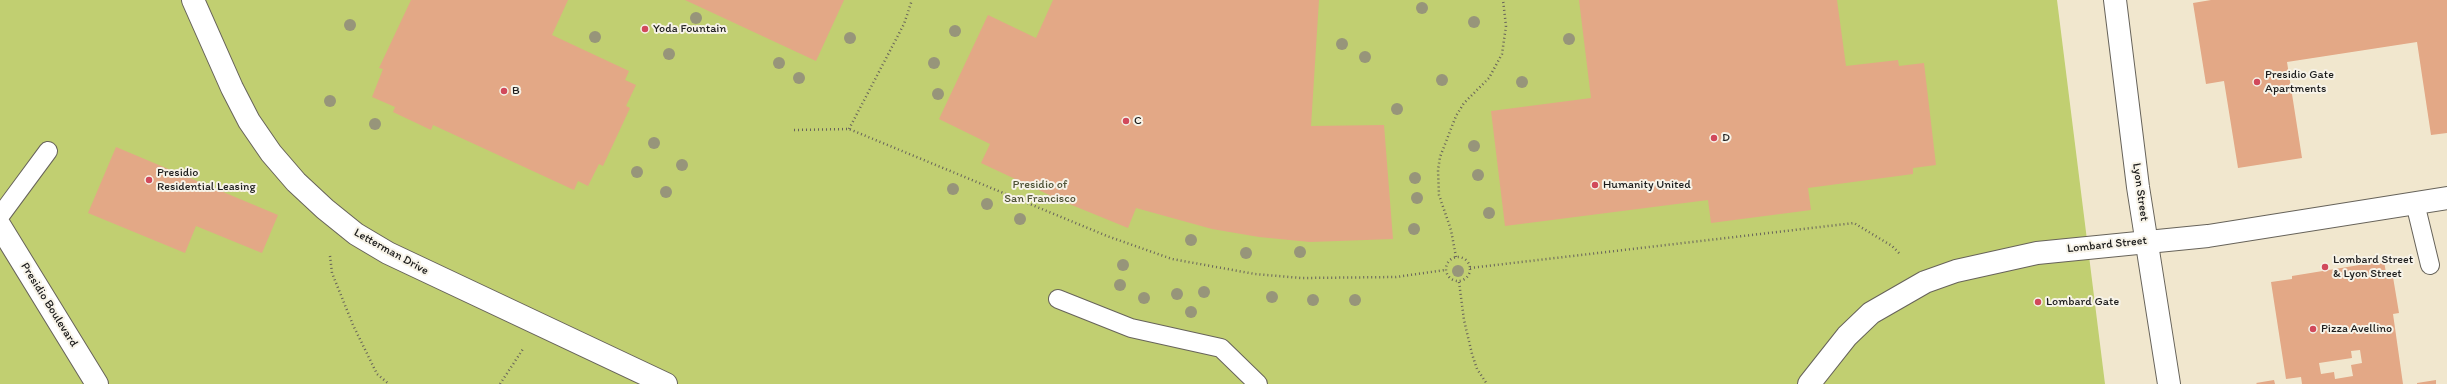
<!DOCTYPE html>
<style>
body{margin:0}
canvas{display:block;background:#f1e7ce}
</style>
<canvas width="2447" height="384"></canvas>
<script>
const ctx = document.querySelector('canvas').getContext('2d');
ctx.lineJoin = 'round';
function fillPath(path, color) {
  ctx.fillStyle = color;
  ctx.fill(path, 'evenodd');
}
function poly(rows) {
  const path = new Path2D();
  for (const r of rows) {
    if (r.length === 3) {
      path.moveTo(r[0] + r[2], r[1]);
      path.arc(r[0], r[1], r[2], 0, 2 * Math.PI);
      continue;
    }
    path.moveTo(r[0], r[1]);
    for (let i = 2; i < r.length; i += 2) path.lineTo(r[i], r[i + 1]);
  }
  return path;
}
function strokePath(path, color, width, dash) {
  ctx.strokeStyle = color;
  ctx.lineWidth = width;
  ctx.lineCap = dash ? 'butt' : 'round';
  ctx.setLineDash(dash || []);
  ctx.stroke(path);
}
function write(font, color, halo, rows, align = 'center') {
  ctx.font = font + ' Itim,sans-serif';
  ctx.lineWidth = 4;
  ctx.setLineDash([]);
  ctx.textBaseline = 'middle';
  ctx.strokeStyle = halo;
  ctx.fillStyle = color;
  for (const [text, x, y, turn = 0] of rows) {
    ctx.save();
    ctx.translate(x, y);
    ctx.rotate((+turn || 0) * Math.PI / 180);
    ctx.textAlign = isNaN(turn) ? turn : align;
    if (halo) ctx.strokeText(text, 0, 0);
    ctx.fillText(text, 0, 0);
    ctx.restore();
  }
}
const green = poly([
 [0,0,2057,0,2105,384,0,384]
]);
const building = poly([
 [411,0,568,0,552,35,629,71,625,80,636,85,626,106,630,108,603,166,599,164,588,186,578,181,574,190,433,125,431,130,393,112,395,107,372,97,383,69,379,68],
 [685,0,844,0,816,61],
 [1053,0,1319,0,1311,126,1384,125,1393,239,1310,242,1259,237,1212,229,1136,208,1128,228,1062,201,981,163,990,144,939,119,988,15,1036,38],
 [1579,0,1837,0,1846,66,1898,60,1899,66,1924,63,1936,165,1913,168,1913,174,1808,188,1811,210,1711,223,1708,200,1505,226,1491,111,1591,98],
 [2211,0,2447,0,2447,133,2431,135,2417,42,2287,62,2302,158,2238,168,2224,81,2206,84,2193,3],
 [116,147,278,215,262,253,196,226,185,253,88,213],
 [2384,261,2387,279,2393,277,2399,313,2393,314,2403,384,2302,384,2301,377,2286,379,2271,282,2292,279,2292,276],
 [2360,350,2362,363,2351,365,2353,376,2335,379,2334,372,2321,374,2319,363,2352,358,2351,351],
 [2274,380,2275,384,2257,384,2256,383],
 [2436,380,2436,384,2417,384,2417,383]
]);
const path = poly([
 [849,129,904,24,912,0],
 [794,130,849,129,1107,236,1172,259,1255,274,1301,278,1396,277,1445,270],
 [330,256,332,273,353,325,377,374,389,384],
 [1458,269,12],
 [1456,257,1451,230,1439,195,1438,170,1440,157,1456,116,1464,103,1489,78,1502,54,1506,26,1503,0],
 [1470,268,1854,223,1892,246,1900,254],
 [1459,282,1464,320,1472,354,1477,369,1487,384],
 [500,384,523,349]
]);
const lane = poly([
 [2415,203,2430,265],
 [0,216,48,151],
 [1058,299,1131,328,1221,348,1258,384]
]);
const street = poly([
 [193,0,232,88,249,121,271,153,296,182,325,209,356,234,388,253,666,384],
 [2115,0,2138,187,2169,384]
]);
const secondary = poly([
 [0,226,97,384],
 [1809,384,1847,336,1871,313,1925,282,1956,271,2037,253,2208,236,2447,198]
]);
const trees = [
 [1422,8],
 [696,18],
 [1474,22],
 [350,25],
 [955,31],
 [595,37],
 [850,38],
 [1569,39],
 [1342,44],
 [669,54],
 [1365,57],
 [779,63],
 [934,63],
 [799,78],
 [1442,80],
 [1522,82],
 [938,94],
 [330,101],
 [1397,109],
 [375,124],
 [654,143],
 [1474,146],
 [682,165],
 [637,172],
 [1478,175],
 [1415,178],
 [953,189],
 [666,192],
 [1417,198],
 [987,204],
 [1489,213],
 [1020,219],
 [1414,229],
 [1191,240],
 [1300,252],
 [1246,253],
 [1123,265],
 [1458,271],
 [1120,285],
 [1204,292],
 [1177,294],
 [1272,297],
 [1144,298],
 [1313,300],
 [1355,300],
 [1191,312]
];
const markers = [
 [645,29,4,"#d1495b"],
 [2257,82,4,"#d1495b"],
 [504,91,4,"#d1495b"],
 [1126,121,4,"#d1495b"],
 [1714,138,4,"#d1495b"],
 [149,180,4,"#d1495b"],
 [1595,185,4,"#d1495b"],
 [2325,267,4,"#d1495b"],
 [2038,302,4,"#d1495b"],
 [2313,329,4,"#d1495b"]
];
const poiNames = [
 ["Yoda Fountain",653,29],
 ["Presidio Gate",2265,75],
 ["Apartments",2265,89],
 ["B",512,91],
 ["C",1134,121],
 ["D",1722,138],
 ["Presidio",157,173],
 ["Residential Leasing",157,187],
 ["Humanity United",1603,185],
 ["Lombard Street",2333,260],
 ["& Lyon Street",2333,274],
 ["Lombard Gate",2046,302],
 ["Pizza Avellino",2321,329]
];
const parkNames = [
 ["Presidio of",1040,185],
 ["San Francisco",1040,199]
];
const streetNames = [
 ["Lyon Street",2140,192,82],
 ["Lombard Street",2107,245,-6],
 ["Letterman Drive",391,252,29],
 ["Presidio Boulevard",49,305,58]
];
fillPath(green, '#c1cf71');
fillPath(building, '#e3a886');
strokePath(lane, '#67635a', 20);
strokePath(street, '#67635a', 24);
strokePath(secondary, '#67635a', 24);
strokePath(path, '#67635a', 2.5, [1, 3]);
strokePath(lane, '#fff', 18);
strokePath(street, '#fff', 22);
strokePath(secondary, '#fff', 22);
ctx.fillStyle = '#97957a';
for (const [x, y] of trees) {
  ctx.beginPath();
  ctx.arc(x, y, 6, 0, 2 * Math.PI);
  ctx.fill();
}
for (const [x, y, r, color] of markers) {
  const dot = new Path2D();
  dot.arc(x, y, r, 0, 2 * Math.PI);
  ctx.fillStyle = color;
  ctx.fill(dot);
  strokePath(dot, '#f7f3e8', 1.5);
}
write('12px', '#1c1c1c', '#f7f3e8', poiNames, 'left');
write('12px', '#4e5236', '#f7f3e8', parkNames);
write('12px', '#1c1c1c', '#f7f3e8', streetNames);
</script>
